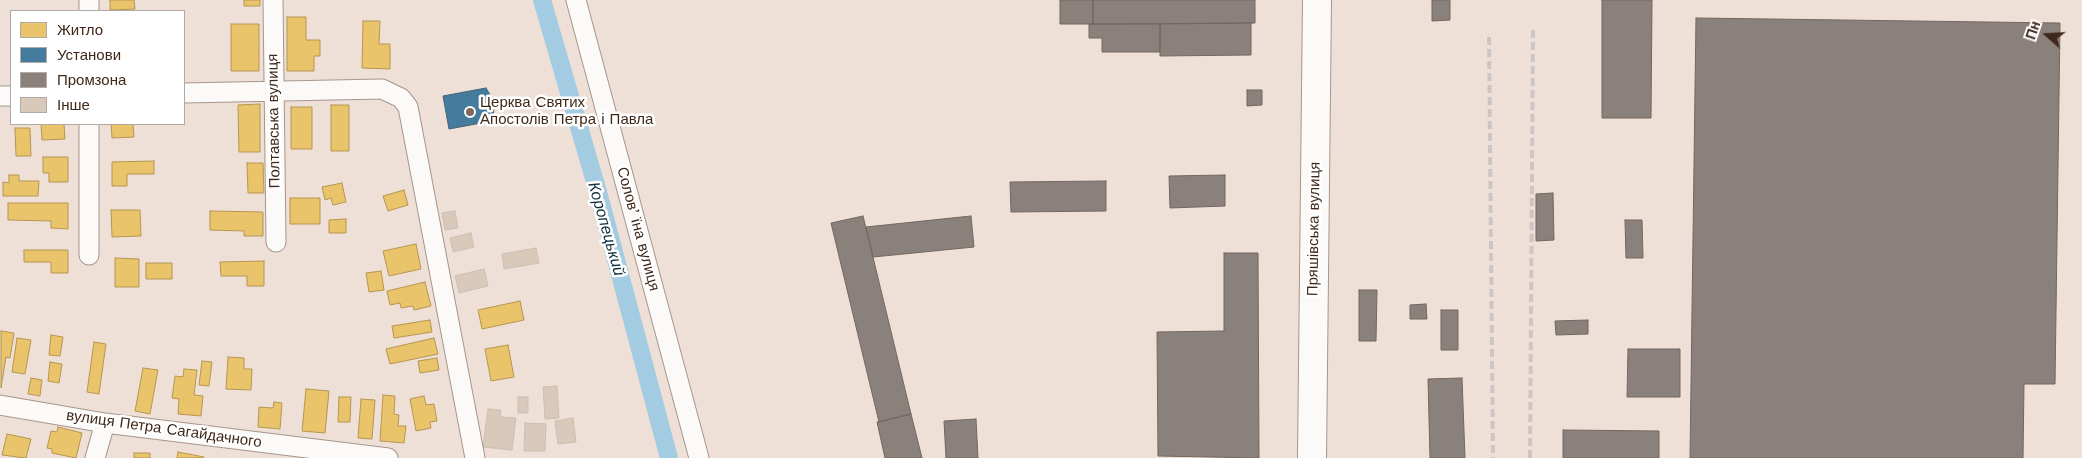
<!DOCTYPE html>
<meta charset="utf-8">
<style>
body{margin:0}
#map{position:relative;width:2082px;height:458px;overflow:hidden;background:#eee0d7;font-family:"Work Sans",sans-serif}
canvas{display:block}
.legend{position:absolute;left:10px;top:10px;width:175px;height:115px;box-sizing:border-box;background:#fff;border:1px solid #b3a9a3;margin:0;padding:6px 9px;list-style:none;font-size:15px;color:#402819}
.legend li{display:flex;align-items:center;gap:10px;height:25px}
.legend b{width:25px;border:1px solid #b3a9a3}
.north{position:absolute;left:2022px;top:10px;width:50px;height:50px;-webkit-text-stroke:4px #fff;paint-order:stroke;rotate:289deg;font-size:14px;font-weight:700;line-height:20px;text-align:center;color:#402819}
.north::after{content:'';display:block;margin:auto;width:18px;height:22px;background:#402819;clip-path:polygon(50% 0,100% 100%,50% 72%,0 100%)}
</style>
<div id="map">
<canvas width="2082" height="458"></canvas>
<ul class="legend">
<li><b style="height:14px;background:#e9c46a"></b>Житло</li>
<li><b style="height:14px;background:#457b9d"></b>Установи</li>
<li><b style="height:14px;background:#8a817c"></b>Промзона</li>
<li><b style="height:14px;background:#d8c9bb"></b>Інше</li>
</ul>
<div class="north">Пн</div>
</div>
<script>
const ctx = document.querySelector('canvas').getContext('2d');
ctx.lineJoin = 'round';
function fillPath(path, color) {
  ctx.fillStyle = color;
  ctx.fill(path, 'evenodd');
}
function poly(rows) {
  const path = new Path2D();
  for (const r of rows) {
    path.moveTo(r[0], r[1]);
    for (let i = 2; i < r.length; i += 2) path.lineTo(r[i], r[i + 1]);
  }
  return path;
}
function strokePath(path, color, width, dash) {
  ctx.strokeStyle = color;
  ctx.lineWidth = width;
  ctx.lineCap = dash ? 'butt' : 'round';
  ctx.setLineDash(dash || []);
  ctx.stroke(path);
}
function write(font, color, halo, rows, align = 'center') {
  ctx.font = font + ' "Work Sans",sans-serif';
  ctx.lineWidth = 5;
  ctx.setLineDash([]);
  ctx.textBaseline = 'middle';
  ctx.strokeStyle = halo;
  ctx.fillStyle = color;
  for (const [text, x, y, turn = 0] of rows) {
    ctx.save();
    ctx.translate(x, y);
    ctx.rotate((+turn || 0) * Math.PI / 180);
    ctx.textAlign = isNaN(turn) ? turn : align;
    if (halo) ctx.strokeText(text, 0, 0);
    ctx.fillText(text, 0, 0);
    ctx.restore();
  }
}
const homes = poly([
 [110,0,134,0,135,9,110,10,110,0],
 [244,0,260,0,260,6,244,6,244,0],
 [287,17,306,17,306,40,320,40,320,56,314,56,314,71,287,71,287,17],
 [363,21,380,21,379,44,390,44,390,69,362,68,363,21],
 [231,24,259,24,259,71,231,71,231,24],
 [260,104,260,152,239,152,238,105,260,104],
 [331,105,349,105,349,151,331,151,331,105],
 [291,107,312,107,312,149,291,149,291,107],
 [41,124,64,124,65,139,42,140,41,124],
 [111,124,133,124,134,137,112,138,111,124],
 [15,128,30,128,31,156,16,156,15,128],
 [43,157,68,157,68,182,49,182,49,173,43,173,43,157],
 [154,161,154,174,127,174,127,186,112,186,112,162,154,161],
 [247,163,263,163,264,193,248,193,247,163],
 [9,175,19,175,19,181,39,181,38,196,3,196,3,182,9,183,9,175],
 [342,183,346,202,333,205,331,198,325,200,322,187,342,183],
 [404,190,408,205,388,211,383,196,404,190],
 [290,198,320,198,320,224,290,224,290,198],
 [8,203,68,203,68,229,51,228,51,221,8,220,8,203],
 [111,210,140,210,141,236,112,237,111,210],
 [210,211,263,212,263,236,244,236,244,231,210,230,210,211],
 [346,219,346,233,329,233,329,220,346,219],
 [416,244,421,269,389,276,383,251,416,244],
 [24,250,68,250,68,273,51,273,51,262,24,262,24,250],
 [115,258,139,259,139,287,115,287,115,258],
 [264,261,264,286,247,286,247,276,221,276,220,262,264,261],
 [146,263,172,263,172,279,146,279,146,263],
 [381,271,384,290,369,292,366,273,381,271],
 [425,282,431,306,414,310,413,306,401,308,400,303,390,305,387,291,425,282],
 [520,301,524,320,482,329,478,310,520,301],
 [430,320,432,332,394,338,392,326,430,320],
 [1,331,14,333,10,358,6,357,1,388,1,331],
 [51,335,63,337,60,356,49,355,51,335],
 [17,338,31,340,25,374,12,372,17,338],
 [434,338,438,354,390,364,386,349,434,338],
 [94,342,106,344,99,394,87,392,94,342],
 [508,345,514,377,491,381,485,349,508,345],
 [228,357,244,358,244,369,252,369,251,390,226,389,228,357],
 [437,358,439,370,420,373,418,361,437,358],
 [202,361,212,362,209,386,199,385,202,361],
 [50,362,62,364,59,383,48,381,50,362],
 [143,368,158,370,150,414,135,411,143,368],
 [184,369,197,370,194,395,203,396,201,416,178,414,179,399,172,398,175,376,183,377,184,369],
 [31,378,42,380,40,396,28,394,31,378],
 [306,389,329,391,325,433,302,431,306,389],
 [383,395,395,396,394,414,399,415,398,426,406,426,404,443,380,441,383,395],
 [424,396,426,405,434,404,437,421,430,422,431,428,416,431,410,399,424,396],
 [339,397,351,397,350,422,338,422,339,397],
 [361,399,375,400,372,439,358,438,361,399],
 [274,402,282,403,280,429,258,427,259,407,273,408,274,402],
 [58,427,82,433,76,458,52,453,52,449,47,448,51,431,57,432,58,427],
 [7,434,31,439,26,458,2,455,7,434],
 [178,452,204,457,203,458,177,458,178,452],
 [134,453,150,453,150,458,134,458,134,453]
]);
const public = poly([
 [486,88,495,103,492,121,449,129,443,96,486,88]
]);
const industry = poly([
 [1060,0,1093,0,1093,24,1060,24,1060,0],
 [1093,0,1255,0,1255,23,1093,24,1093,0],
 [1432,0,1450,0,1450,20,1432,21,1432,0],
 [1602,0,1652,0,1651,118,1602,118,1602,0],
 [1696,18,2060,23,2055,384,2024,384,2023,458,1690,458,1696,18],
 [1251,23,1251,55,1160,56,1160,24,1251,23],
 [1089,24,1160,24,1160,52,1102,52,1102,38,1089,38,1089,24],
 [1247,90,1262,90,1262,105,1247,106,1247,90],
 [1225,175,1225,206,1170,208,1169,176,1225,175],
 [1106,181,1106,211,1011,212,1010,182,1106,181],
 [1553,193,1554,240,1536,241,1536,194,1553,193],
 [863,216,911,414,879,422,831,223,863,216],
 [971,216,974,247,873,257,866,227,971,216],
 [1625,220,1642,220,1643,258,1626,258,1625,220],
 [1224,253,1258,253,1259,458,1158,456,1157,332,1224,331,1224,253],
 [1359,290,1377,290,1376,341,1359,341,1359,290],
 [1426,304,1427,319,1410,319,1410,305,1426,304],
 [1441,310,1458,310,1458,350,1441,350,1441,310],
 [1588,320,1588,334,1556,335,1555,321,1588,320],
 [1628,349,1680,349,1680,397,1627,397,1628,349],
 [1462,378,1465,458,1430,458,1428,379,1462,378],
 [911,414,922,458,885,458,877,422,911,414],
 [976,419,978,458,946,458,944,421,976,419],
 [1563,430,1659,431,1659,458,1563,458,1563,430]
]);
const canal = poly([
 [542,0,598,192,669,458]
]);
const building = poly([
 [455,211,458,228,445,230,442,213,455,211],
 [471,233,474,247,453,252,450,238,471,233],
 [536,248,539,263,504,269,502,254,536,248],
 [484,269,488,286,459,293,455,276,484,269],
 [557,386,559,418,545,419,543,387,557,386],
 [518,397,528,397,528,413,518,413,518,397],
 [488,409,501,410,500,417,516,418,512,450,483,447,488,409],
 [573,418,576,442,558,444,555,421,573,418],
 [525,423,546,424,545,451,524,451,525,423]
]);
const street = poly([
 [89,0,89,11],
 [273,0,276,242],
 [576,0,699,458],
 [184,93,382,89,401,98,408,107,475,458],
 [0,96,11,96],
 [89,255,89,124],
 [0,405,105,423,388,458],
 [95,458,105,423]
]);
const primary = poly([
 [1312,458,1317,0]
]);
const rail = poly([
 [1489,37,1493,458],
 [1530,458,1533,30]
]);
const markers = [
 [470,112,5,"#7d685c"]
];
const poiNames = [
 ["Церква Святих",480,103],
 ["Апостолів Петра і Павла",480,120]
];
const streetNames = [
 ["Полтавська вулиця",274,121,-91],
 ["Соловʼїна вулиця",638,229,75],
 ["Пряшівська вулиця",1314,229,-89],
 ["вулиця Петра Сагайдачного",164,429,8]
];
const waterNames = [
 ["Коропецький",606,229,74]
];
fillPath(homes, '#e9c46a');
strokePath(homes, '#b69552', 1);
fillPath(public, '#457b9d');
strokePath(public, '#446275', 1);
fillPath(industry, '#8a817c');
strokePath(industry, '#74665e', 1);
strokePath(canal, '#a3cbe1', 18);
fillPath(building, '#d8c9bb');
strokePath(building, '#cdbeb0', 1);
strokePath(street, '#a6968b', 21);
strokePath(primary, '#a6968b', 30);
strokePath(street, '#fcfaf9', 19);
strokePath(primary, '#fcfaf9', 28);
strokePath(rail, '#cbc6c3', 4, [8, 4]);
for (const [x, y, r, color] of markers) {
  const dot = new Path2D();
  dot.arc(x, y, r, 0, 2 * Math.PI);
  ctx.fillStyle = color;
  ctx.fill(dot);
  strokePath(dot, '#fff', 2);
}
write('15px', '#402819', '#fff', poiNames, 'left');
write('15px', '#402819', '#fff', streetNames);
write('italic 16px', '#12303f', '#fff', waterNames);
</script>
